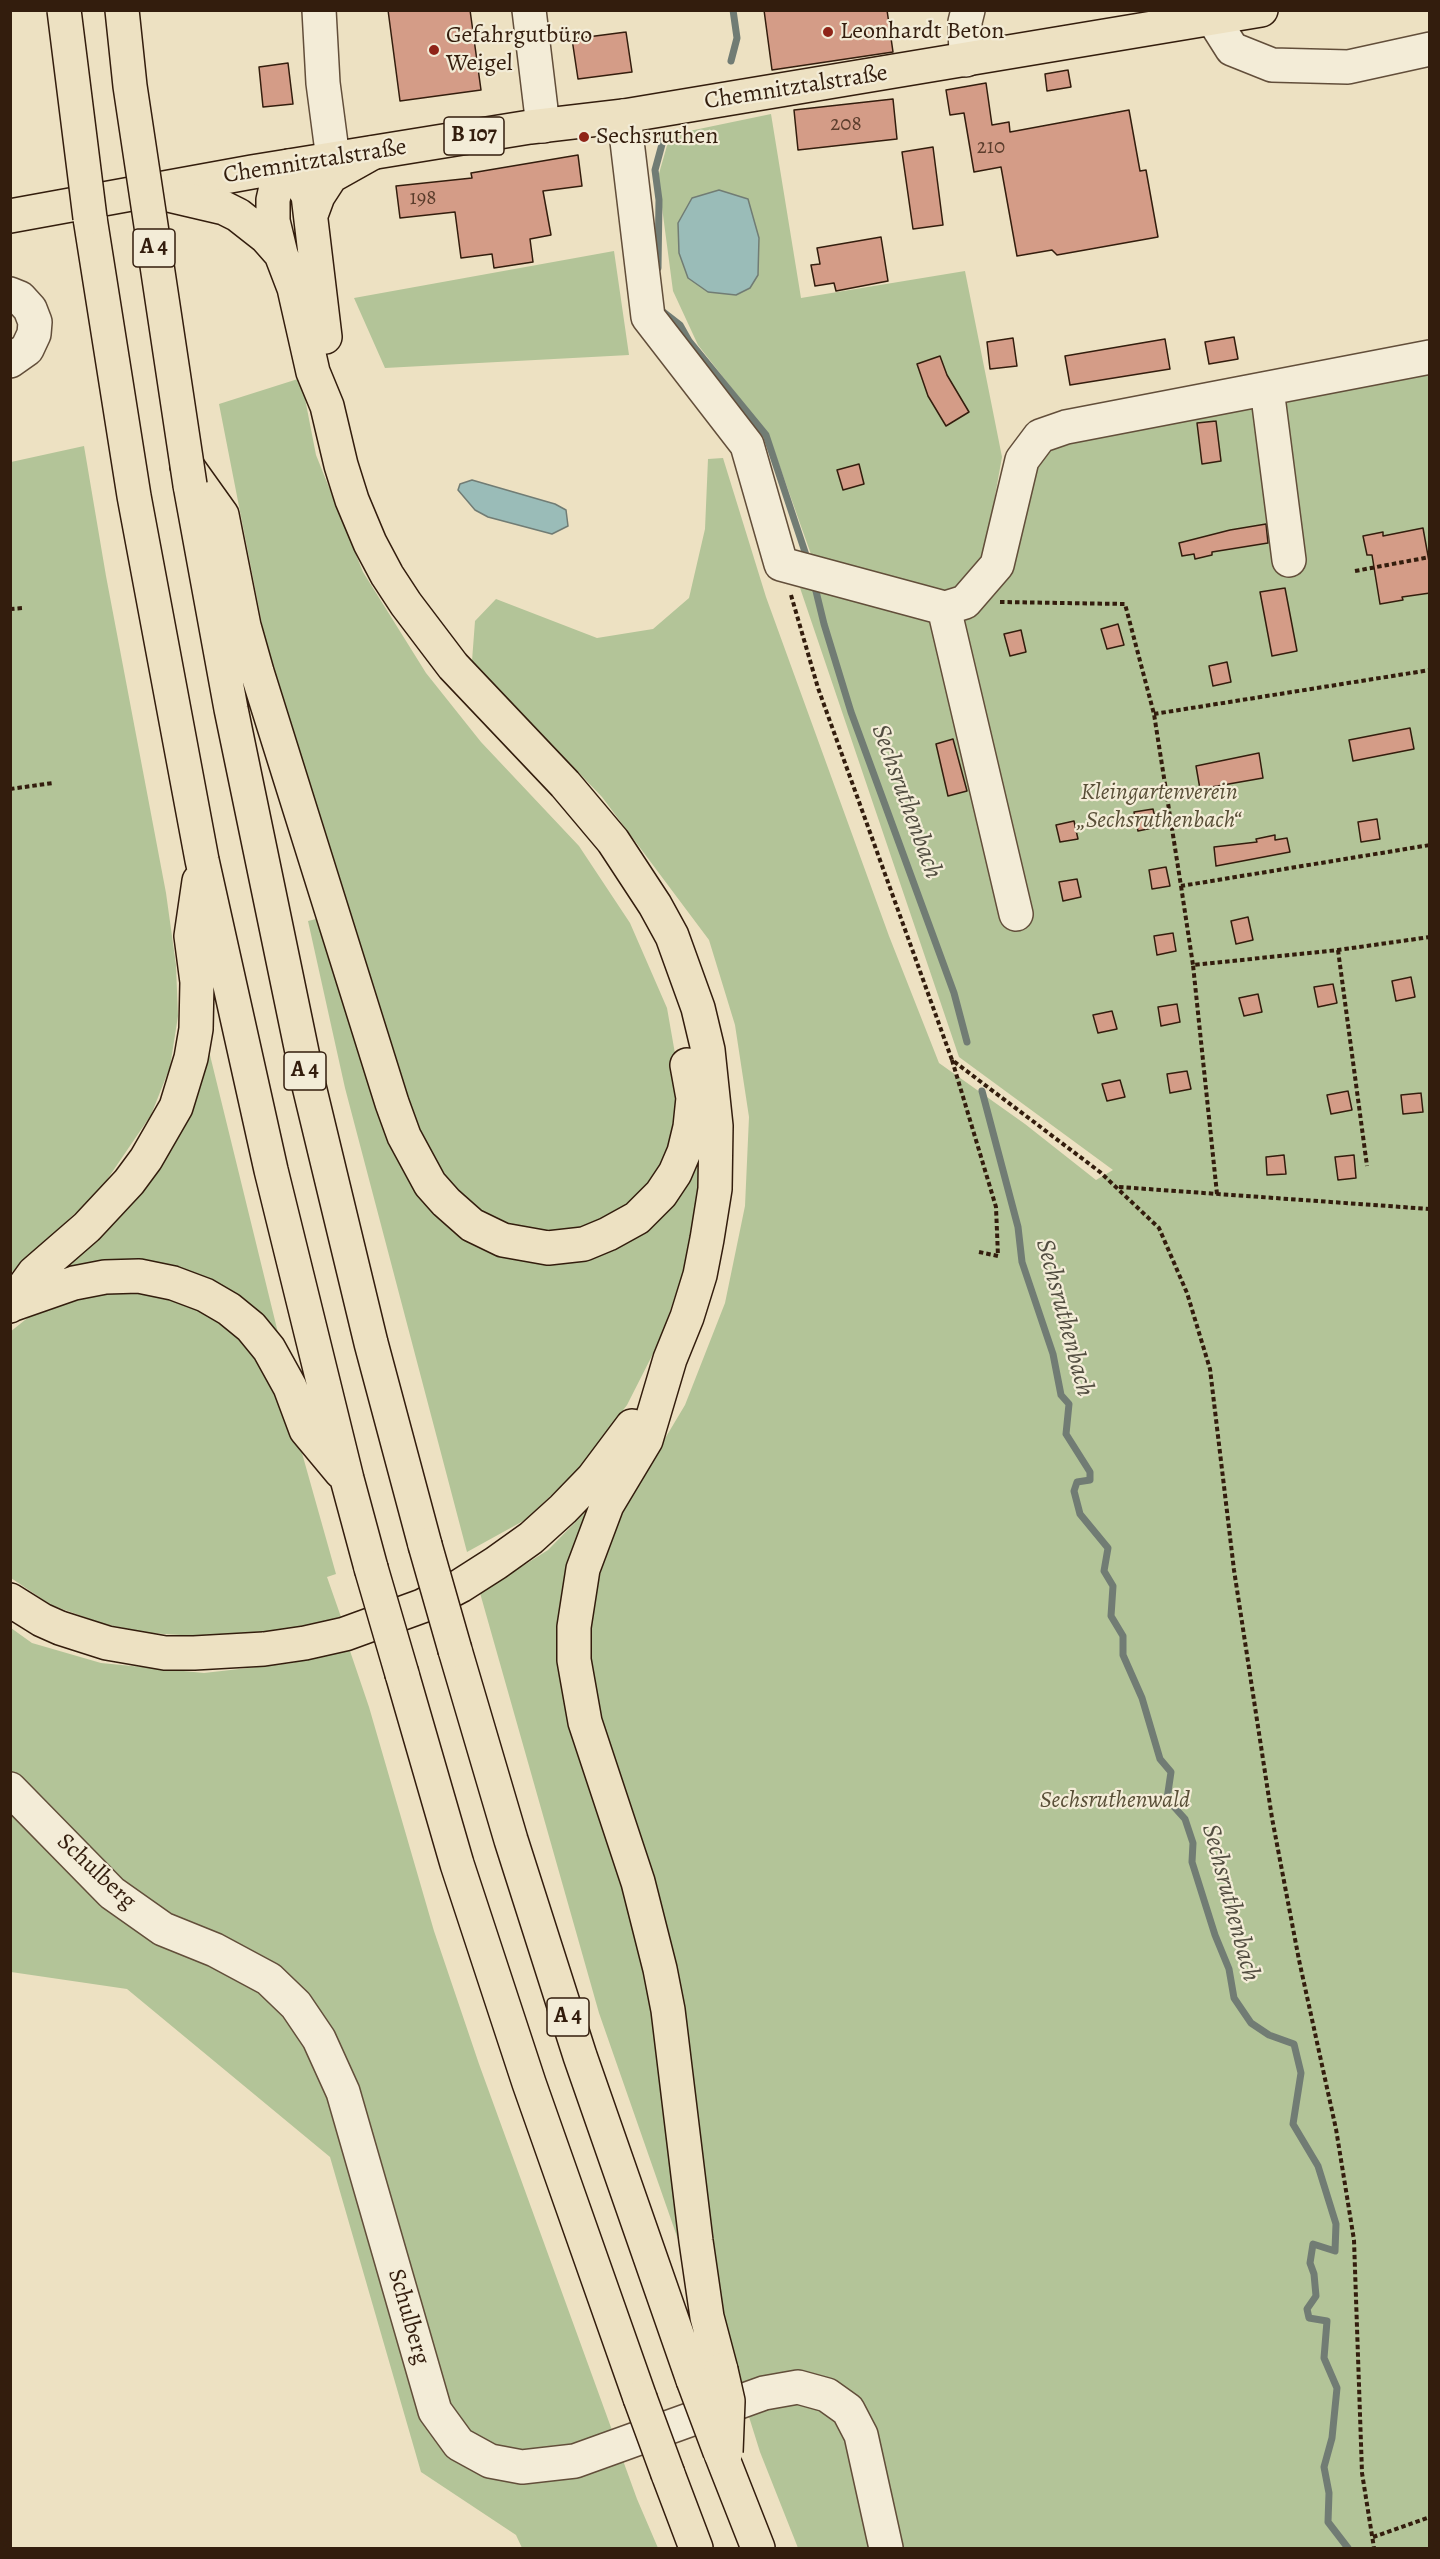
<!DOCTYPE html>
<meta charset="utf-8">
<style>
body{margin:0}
#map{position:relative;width:1440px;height:2559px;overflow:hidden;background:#ede1c2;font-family:Alegreya,serif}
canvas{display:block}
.frame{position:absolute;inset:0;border:12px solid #331d0d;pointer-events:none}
</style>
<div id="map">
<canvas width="1440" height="2559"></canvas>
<div class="frame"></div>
</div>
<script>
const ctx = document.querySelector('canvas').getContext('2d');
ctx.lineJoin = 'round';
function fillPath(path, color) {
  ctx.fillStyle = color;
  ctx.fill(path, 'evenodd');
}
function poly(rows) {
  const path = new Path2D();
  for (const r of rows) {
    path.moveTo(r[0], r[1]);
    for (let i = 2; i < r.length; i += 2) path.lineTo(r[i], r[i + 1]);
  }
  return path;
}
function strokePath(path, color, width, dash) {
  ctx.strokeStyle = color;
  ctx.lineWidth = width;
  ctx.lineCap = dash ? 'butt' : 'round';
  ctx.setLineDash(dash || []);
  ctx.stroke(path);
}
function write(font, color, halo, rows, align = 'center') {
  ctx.font = font + ' Alegreya,serif';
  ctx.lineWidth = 4.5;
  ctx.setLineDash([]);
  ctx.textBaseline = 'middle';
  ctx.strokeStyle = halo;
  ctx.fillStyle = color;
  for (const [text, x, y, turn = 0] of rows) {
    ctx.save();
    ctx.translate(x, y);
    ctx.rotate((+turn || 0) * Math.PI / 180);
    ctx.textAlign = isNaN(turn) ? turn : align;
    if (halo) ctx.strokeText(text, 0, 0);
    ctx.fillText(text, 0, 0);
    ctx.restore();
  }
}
const green = poly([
 [771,114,801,298,965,271,1002,457,983,563,956,594,813,560,769,436,698,345,673,291,658,177,670,135],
 [614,251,629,355,385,368,354,298],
 [1429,355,1429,2548,798,2548,760,2452,729,2353,709,2247,685,2022,665,1919,613,1759,591,1680,591,1603,618,1517,685,1405,725,1303,745,1206,749,1117,735,1025,709,940,602,797,472,661,475,621,496,599,597,638,653,629,689,598,705,529,708,459,723,458,766,597,889,936,939,1063,1025,1124,1096,1180,1113,1170,959,1057,797,579,966,617,1046,437],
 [301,378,316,455,363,572,426,673,481,742,579,846,630,923,667,1008,680,1082,675,1139,654,1186,618,1217,569,1233,529,1234,479,1218,440,1179,416,1137,270,665,219,404],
 [84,446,106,576,166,893,176,965,178,1016,170,1067,151,1115,100,1190,11,1273,11,462],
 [320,918,411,1175,560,1260,701,1154,697,1215,684,1270,660,1340,627,1405,578,1470,525,1520,467,1552,345,1088,308,921],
 [208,1047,280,1341,215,1287,41,1280],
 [126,1286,210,1309,247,1339,277,1387,300,1446,336,1574,327,1577,341,1617,272,1633,211,1637,149,1633,104,1624,51,1605,11,1578,10,1332,35,1312,54,1302],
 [603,1494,564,1621,640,1931,689,2271,599,2013,480,1593,548,1550],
 [11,1628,32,1643,101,1663,204,1673,292,1663,349,1648,369,1707,434,1931,479,2064,637,2499,658,2548,522,2548,516,2535,421,2472,330,2157,127,1989,11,1972]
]);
const water = poly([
 [719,190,748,199,759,238,758,275,750,288,736,295,708,292,688,278,679,253,678,223,692,198,719,190],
 [472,480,555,504,566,510,568,526,552,534,488,517,475,510,458,490,460,484,472,480]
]);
const stream = poly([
 [731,61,737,38,733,10],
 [658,268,659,200,655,170,664,137],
 [662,311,680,325,689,341,766,435,806,555],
 [814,583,824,624,851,712,954,993,967,1042],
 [982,1091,1018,1227,1022,1262,1053,1354,1061,1395,1069,1404,1066,1434,1090,1472,1090,1480,1077,1482,1074,1491,1080,1514,1108,1548,1104,1571,1113,1586,1111,1616,1123,1636,1123,1655,1142,1698,1160,1759,1171,1772,1167,1799,1185,1819,1193,1843,1192,1862,1215,1935,1229,1969,1234,1998,1251,2023,1269,2035,1294,2044,1301,2073,1293,2124,1318,2166,1336,2224,1335,2251,1313,2244,1310,2263,1314,2274,1316,2296,1307,2309,1309,2318,1327,2321,1324,2358,1337,2388,1332,2438,1324,2467,1329,2493,1328,2522,1348,2548]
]);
const building = poly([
 [388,10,470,10,481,90,400,101,388,10],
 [764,10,887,10,893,52,772,70,764,10],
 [626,32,632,72,578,79,572,39,626,32],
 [288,63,293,104,263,107,259,67,288,63],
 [1068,70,1071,87,1047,91,1045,74,1068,70],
 [986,83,992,125,1009,122,1010,132,1129,110,1140,171,1146,170,1158,237,1057,255,1052,250,1017,256,1001,167,974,172,964,113,950,115,946,90,986,83],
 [893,99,897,139,798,150,794,110,893,99],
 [933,147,943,225,913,229,902,152,933,147],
 [578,155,582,186,543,191,551,235,530,239,533,262,494,268,492,254,461,258,455,212,400,218,396,186,472,178,471,173,578,155],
 [881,237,888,281,836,291,834,283,815,286,811,265,820,264,817,248,881,237],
 [1234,337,1238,359,1209,364,1205,342,1234,337],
 [1013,338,1017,366,990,369,987,342,1013,338],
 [1165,339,1170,369,1070,385,1065,356,1165,339],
 [940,356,947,375,969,412,946,426,928,396,917,364,940,356],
 [1216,421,1221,461,1202,464,1197,423,1216,421],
 [859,464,864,484,843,490,837,470,859,464],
 [1266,524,1268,543,1212,552,1212,555,1195,559,1194,554,1182,556,1179,543,1230,530,1266,524],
 [1423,528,1430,567,1430,593,1402,597,1403,600,1380,604,1372,555,1367,555,1363,536,1383,532,1383,536,1423,528],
 [1285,588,1297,651,1272,656,1260,592,1285,588],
 [1118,624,1124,645,1107,649,1101,629,1118,624],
 [1021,630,1026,652,1010,656,1004,634,1021,630],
 [1227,662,1231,682,1213,686,1209,666,1227,662],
 [1410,728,1414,749,1353,761,1349,740,1410,728],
 [953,739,967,791,948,796,936,744,953,739],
 [1259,753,1263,778,1200,789,1196,766,1259,753],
 [1153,809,1157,827,1138,831,1134,812,1153,809],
 [1377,819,1380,839,1361,842,1358,822,1377,819],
 [1074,821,1078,839,1060,842,1056,825,1074,821],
 [1275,835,1275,840,1287,838,1290,852,1216,866,1214,847,1257,842,1256,839,1275,835],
 [1166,867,1170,886,1152,889,1149,870,1166,867],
 [1077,879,1081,897,1063,901,1059,882,1077,879],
 [1248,917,1253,940,1236,944,1231,921,1248,917],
 [1173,933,1176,951,1157,955,1154,936,1173,933],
 [1411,977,1415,997,1396,1001,1392,981,1411,977],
 [1333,984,1337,1003,1318,1007,1314,987,1333,984],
 [1258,994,1262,1012,1244,1016,1239,998,1258,994],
 [1177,1004,1180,1022,1161,1026,1158,1007,1177,1004],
 [1112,1011,1117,1029,1098,1033,1093,1015,1112,1011],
 [1187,1071,1191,1089,1170,1093,1167,1074,1187,1071],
 [1120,1080,1125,1097,1107,1101,1102,1084,1120,1080],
 [1348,1091,1352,1110,1331,1114,1327,1095,1348,1091],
 [1421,1093,1423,1112,1403,1114,1401,1095,1421,1093],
 [1284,1155,1286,1174,1267,1175,1266,1157,1284,1155],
 [1354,1155,1356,1178,1338,1180,1335,1157,1354,1155]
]);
const path = poly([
 [1355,571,1430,557],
 [791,595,818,688,952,1060,1100,1172,1159,1228,1187,1293,1210,1369,1234,1570,1272,1818,1299,1960,1336,2129,1354,2240,1362,2473,1374,2548],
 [1000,602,1125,604,1154,714,1181,886,1430,845],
 [10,609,23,608],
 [1154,714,1430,670],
 [10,789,53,783],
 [1181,886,1193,965],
 [1338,950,1367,1166],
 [952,1060,996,1207,998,1256,979,1252],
 [1119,1187,1430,1209],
 [1217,1194,1193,965,1338,950,1430,937],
 [1373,2537,1430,2517]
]);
const minor = poly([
 [319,10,323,83,333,159],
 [529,10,543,126],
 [1213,19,1232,49,1272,65,1348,67,1430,49],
 [966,60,965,22,968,10],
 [624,116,648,317,747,445,781,564,944,608,949,607,965,602,997,565,1022,460,1040,436,1066,427,1430,357],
 [10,294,20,298,30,309,35,322,34,334,27,349,10,361],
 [1267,389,1289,560],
 [944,608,1016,914],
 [10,1789,112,1893,163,1929,215,1950,269,1979,296,2005,319,2039,343,2092,435,2411,459,2444,490,2461,522,2467,575,2461,764,2393,798,2387,827,2395,848,2410,861,2435,886,2548]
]);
const major = poly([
 [10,216,252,172,530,127,624,116,1261,10]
]);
const highway = poly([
 [147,190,224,208,238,215,266,237,281,254,294,288,313,372,327,406,341,465,352,500,370,543,387,575,406,604,453,666,565,784,613,841,655,905,672,936,698,1008,708,1050,716,1126,715,1189,707,1239,700,1275,687,1317,670,1359,646,1440,607,1505,583,1569,574,1627,574,1660,585,1722,638,1882,660,1969,668,2010,696,2241,707,2317,721,2370],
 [311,215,318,196,331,176,372,153],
 [90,218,134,496,202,860,271,1170,347,1479,371,1568],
 [281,254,273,221,273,200,276,187,289,166,308,195,325,337],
 [187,466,222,515,244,626,257,672,392,1103,404,1136,430,1184,446,1202,472,1225,503,1240,548,1248,584,1244,608,1234,637,1218,661,1194,675,1173,684,1152,690,1127,693,1098,687,1065],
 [190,485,231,709,309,1086,371,1343,425,1545],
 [11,1305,74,1283,105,1277,139,1276,173,1283,205,1295,229,1309,251,1327,269,1349,290,1387,306,1430,341,1472],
 [10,1306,34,1273,87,1227,129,1182,146,1159,176,1107,191,1058,196,1029,197,982,191,936,199,881],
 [10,1600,42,1620,60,1628,107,1643,165,1653,194,1653,264,1649,305,1643,345,1634,422,1606,460,1586,496,1563,531,1538,563,1509,593,1478,632,1426],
 [455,1650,511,1840,580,2056,693,2380],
 [402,1674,457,1864,529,2083,640,2398],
 [721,2454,758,2548],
 [668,2474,696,2548]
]);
const highwayBridge = poly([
 [64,10,90,218],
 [122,10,130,86,190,485],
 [425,1545,455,1650],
 [371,1568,402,1674],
 [721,2370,728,2401,726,2452],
 [693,2380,720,2452],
 [640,2398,668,2474]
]);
const markers = [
 [828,32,6,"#8f2418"],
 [434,50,6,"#8f2418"],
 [584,137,6,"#8f2418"]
];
const numberNames = [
 ["208",846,125],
 ["210",991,148],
 ["198",423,199]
];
const shields = [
 [474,136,60],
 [154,248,42],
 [305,1071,42],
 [568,2017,42]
];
const shieldNames = [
 ["B 107",474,136],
 ["A 4",154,248],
 ["A 4",305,1071],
 ["A 4",568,2017]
];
const poiNames = [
 ["Leonhardt Beton",840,32],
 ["Gefahrgutbüro",446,36],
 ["Weigel",446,64],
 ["Sechsruthen",596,137]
];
const streetNames = [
 ["Chemnitztalstraße",796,88,-9],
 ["Chemnitztalstraße",315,162,-9],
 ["Schulberg",96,1872,43],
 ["Schulberg",408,2317,74]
];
const parkNames = [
 ["Kleingartenverein",1159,793],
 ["„Sechsruthenbach“",1159,821],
 ["Sechsruthenwald",1115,1801]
];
const waterNames = [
 ["Sechsruthenbach",906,802,70],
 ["Sechsruthenbach",1064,1318,75],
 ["Sechsruthenbach",1230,1903,75]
];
fillPath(green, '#b3c498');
fillPath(water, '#9abcb8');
strokePath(water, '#717c74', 1.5);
strokePath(stream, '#717c74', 7);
fillPath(building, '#d49c87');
strokePath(building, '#331d0d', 1.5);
strokePath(minor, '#624e3a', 36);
strokePath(major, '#331d0d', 36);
strokePath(highway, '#331d0d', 36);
strokePath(path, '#331d0d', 4, [4.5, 3]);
strokePath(minor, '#f3ecd7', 33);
strokePath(major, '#ede1c2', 33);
strokePath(highway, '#ede1c2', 33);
strokePath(highwayBridge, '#331d0d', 36, []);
strokePath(highwayBridge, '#ede1c2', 33);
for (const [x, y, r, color] of markers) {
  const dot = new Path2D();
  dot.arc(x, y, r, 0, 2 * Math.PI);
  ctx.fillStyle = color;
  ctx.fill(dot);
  strokePath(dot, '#f3ecd7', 2);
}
write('21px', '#5b3d2c', null, numberNames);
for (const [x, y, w] of shields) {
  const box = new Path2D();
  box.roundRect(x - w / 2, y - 19, w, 38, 4.5);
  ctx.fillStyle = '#f3ecd7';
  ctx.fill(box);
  strokePath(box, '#331d0d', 1.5);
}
write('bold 22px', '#331d0d', null, shieldNames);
write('24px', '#331d0d', '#f3ecd7', poiNames, 'left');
write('24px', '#331d0d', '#f3ecd7', streetNames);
write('italic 24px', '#594f37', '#f3ecd7', parkNames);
write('italic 26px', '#524d40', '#f3ecd7', waterNames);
</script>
